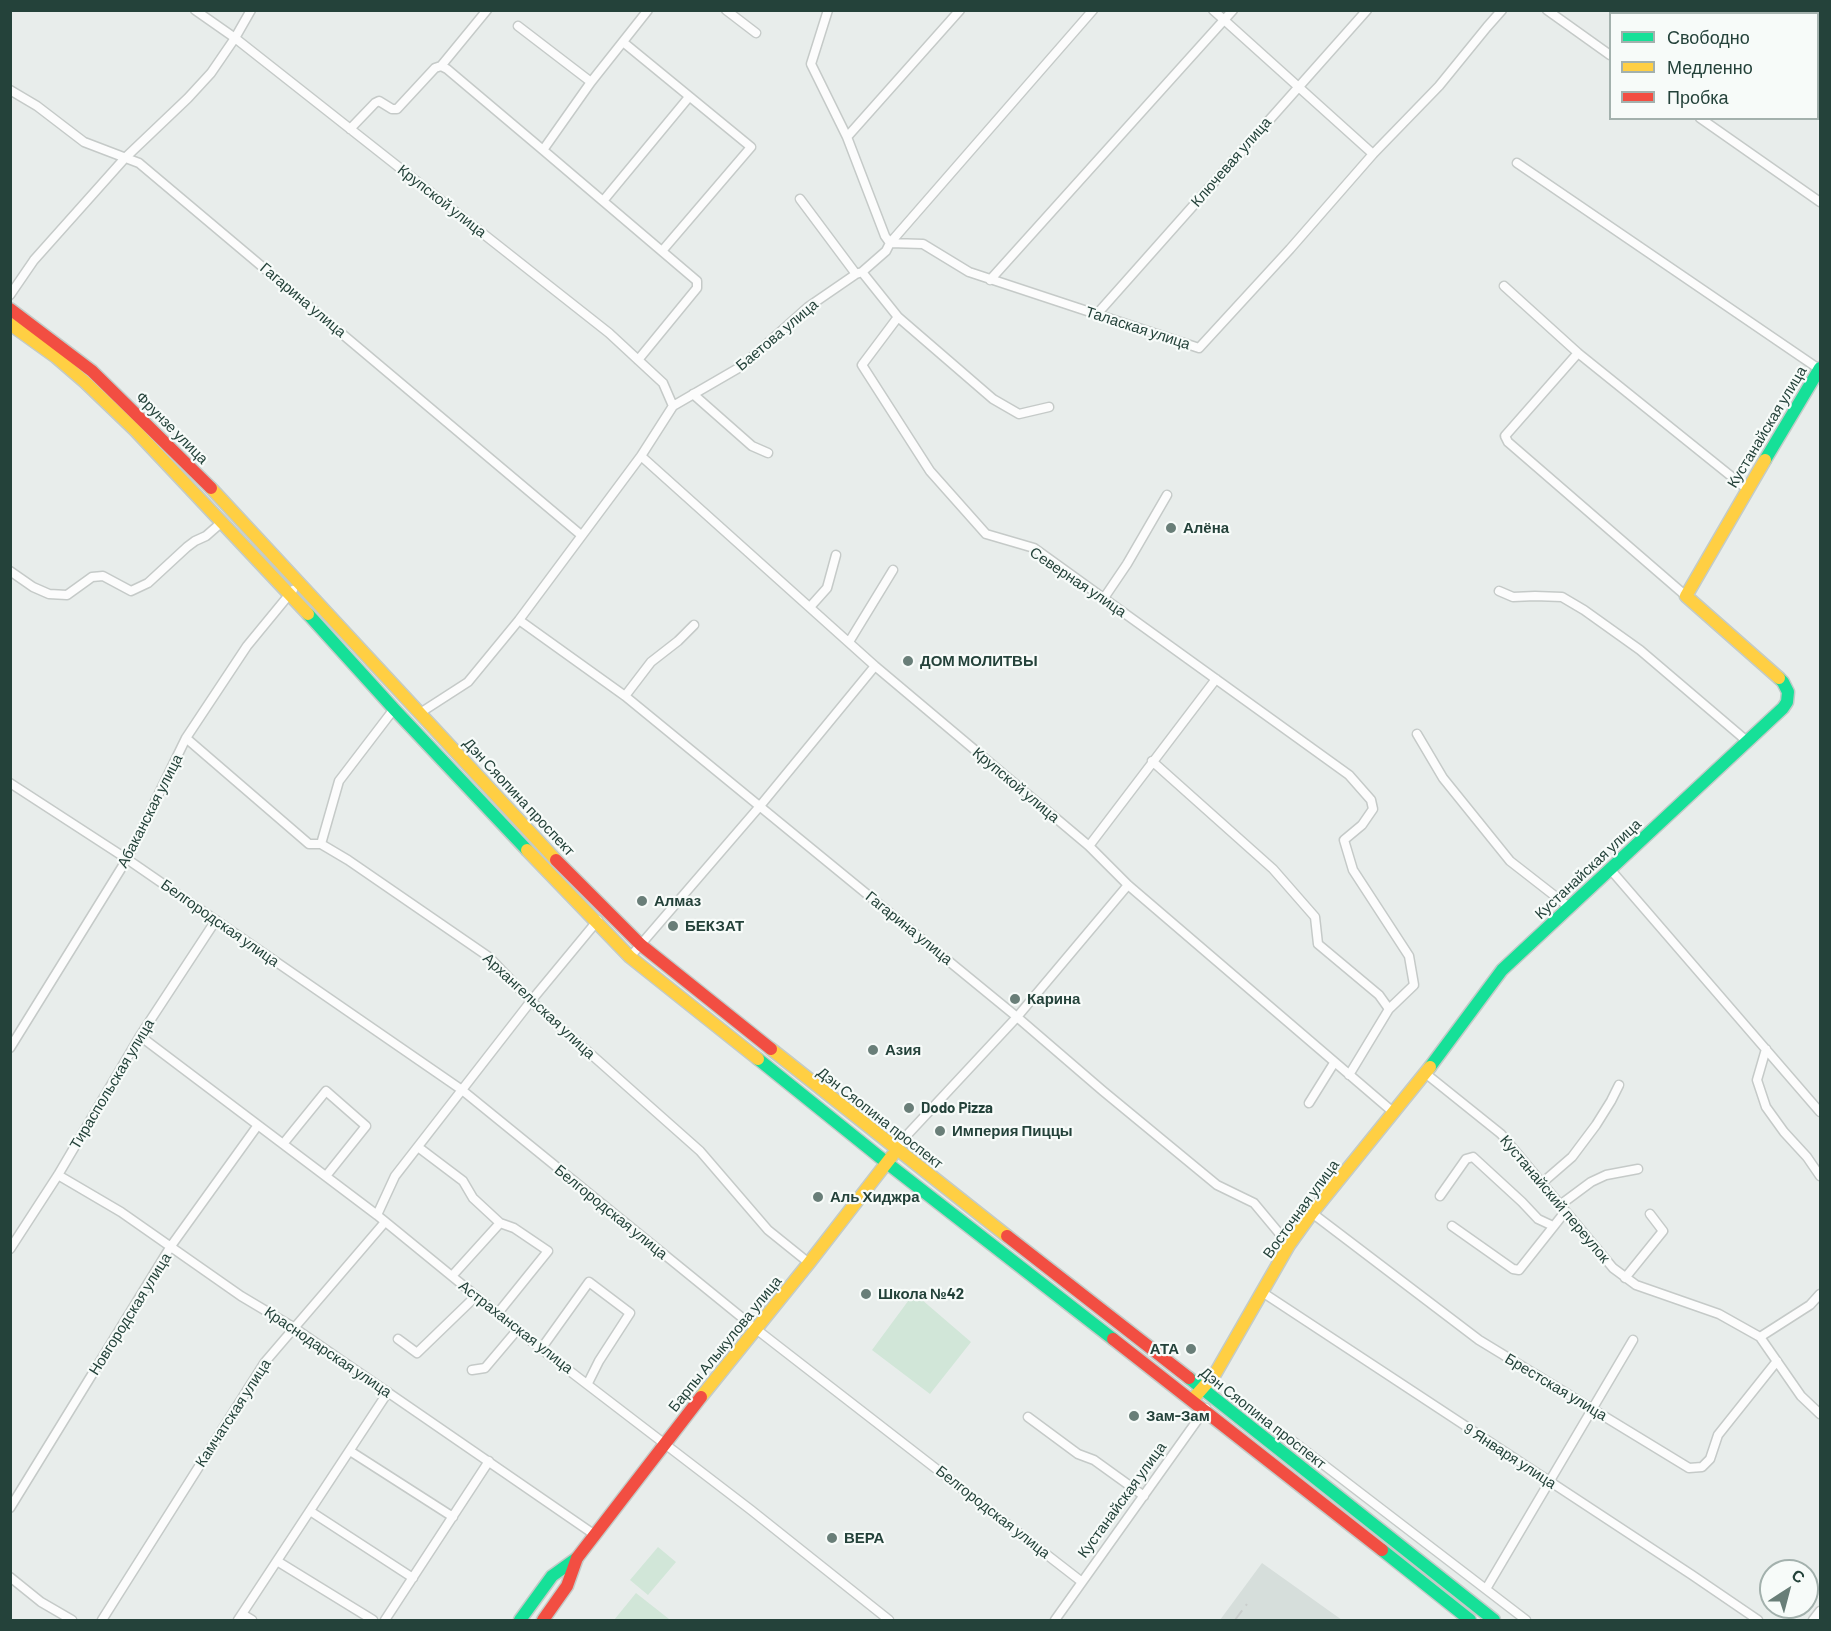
<!DOCTYPE html>
<meta charset="utf-8">
<style>
body{margin:0}
#map{position:relative;width:1831px;height:1631px;overflow:hidden;background:#e8edeb;font-family:Barlow,sans-serif}
canvas{display:block}
.frame{position:absolute;inset:0;border:12px solid #24423a;pointer-events:none}
.legend{position:absolute;left:1609px;top:12px;width:210px;height:108px;box-sizing:border-box;background:#f7fbf9;border:2px solid #a3b1ad;margin:0;padding:8px 10px;list-style:none;font-size:18px;color:#24423a}
.legend li{display:flex;align-items:center;gap:12px;height:30px}
.legend b{width:30px;border:2px solid #a3b1ad}
.north{position:absolute;left:1759px;top:1559px;width:60px;height:60px;box-sizing:border-box;background:#f7fbf9;border:2px solid #a3b1ad;border-radius:50%;rotate:36deg;font-size:16px;font-weight:700;line-height:24px;text-align:center;color:#24423a}
.north::after{content:'';display:block;margin:auto;width:21px;height:27px;background:#697e78;clip-path:polygon(50% 0,100% 100%,50% 72%,0 100%)}
</style>
<div id="map">
<canvas width="1831" height="1631"></canvas>
<div class="frame"></div>
<ul class="legend">
<li><b style="height:8px;background:#16e098"></b>Свободно</li>
<li><b style="height:8px;background:#ffcf43"></b>Медленно</li>
<li><b style="height:8px;background:#f24e42"></b>Пробка</li>
</ul>
<div class="north">С</div>
</div>
<script>
const ctx = document.querySelector('canvas').getContext('2d');
ctx.lineJoin = 'round';
function fillPath(path, color) {
  ctx.fillStyle = color;
  ctx.fill(path, 'evenodd');
}
function poly(rows) {
  const path = new Path2D();
  for (const r of rows) {
    path.moveTo(r[0], r[1]);
    for (let i = 2; i < r.length; i += 2) path.lineTo(r[i], r[i + 1]);
  }
  return path;
}
function strokePath(path, color, width, dash) {
  ctx.strokeStyle = color;
  ctx.lineWidth = width;
  ctx.lineCap = dash ? 'butt' : 'round';
  ctx.setLineDash(dash || []);
  ctx.stroke(path);
}
function write(font, color, halo, rows, align = 'center') {
  ctx.font = font + ' Barlow,sans-serif';
  ctx.lineWidth = 4.5;
  ctx.setLineDash([]);
  ctx.textBaseline = 'middle';
  ctx.strokeStyle = halo;
  ctx.fillStyle = color;
  for (const [text, x, y, turn = 0] of rows) {
    ctx.save();
    ctx.translate(x, y);
    ctx.rotate((+turn || 0) * Math.PI / 180);
    ctx.textAlign = isNaN(turn) ? turn : align;
    if (halo) ctx.strokeText(text, 0, 0);
    ctx.fillText(text, 0, 0);
    ctx.restore();
  }
}
const built = poly([
 [1262,1563,1342,1620,1220,1620]
]);
const green = poly([
 [914,1293,971,1342,930,1394,872,1350],
 [658,1547,676,1562,648,1595,630,1580],
 [636,1593,669,1619,668,1620,614,1620]
]);
const street = poly([
 [195,10,235,38,609,333,663,383,673,406],
 [726,10,756,33],
 [828,10,811,64,847,137,885,236,890,243,923,244,969,272,1199,348,1290,249,1373,154,1439,86,1487,27,1502,10],
 [1213,10,1373,154],
 [1547,10,1610,55],
 [1796,14,1798,10],
 [518,26,591,82],
 [623,42,751,147,662,251],
 [441,66,487,10],
 [10,90,37,106,84,142,139,163,581,535],
 [1700,118,1820,202],
 [350,129,375,103,379,101,392,109,397,109,435,68,441,66,447,69,543,150],
 [847,137,960,10],
 [1517,163,1819,369],
 [800,199,856,274],
 [603,201,689,97],
 [862,272,898,317,993,399,1019,414,1049,407],
 [990,280,1233,10],
 [1504,286,1578,353,1747,489],
 [10,295,34,260,125,158,188,98,211,73,235,38,251,10],
 [1097,314,1367,10],
 [898,317,862,365,930,471,986,534,1034,548,1349,775,1371,800,1373,809,1362,825,1344,840,1353,870,1409,956,1414,985,1389,1009,1349,1075],
 [1578,353,1505,436,1508,442,1686,596],
 [638,360,697,288,697,281,543,150,591,82,648,10],
 [693,394,752,446,768,453],
 [641,456,875,666,1089,846,1128,885,1393,1112],
 [10,571,33,587,49,594,67,595,92,577,103,576,131,591,148,583,187,547,195,541,206,536,222,522],
 [1499,591,1513,597,1535,596,1562,597,1584,610,1640,650,1748,742],
 [1104,598,1127,564,1167,495],
 [810,607,827,588,836,555],
 [519,620,625,696,1017,1017,1103,1091,1217,1185,1254,1203,1289,1245],
 [849,642,893,570],
 [625,696,651,662,678,641,694,625],
 [420,713,468,682,519,620,641,456,673,406,742,366,808,307,856,274,862,272,886,251,890,243,1093,10],
 [1417,734,1443,778,1510,861,1569,907],
 [186,738,309,844,321,844,348,860,489,957,531,1001,700,1151,768,1230,809,1263],
 [1152,761,1273,869,1315,917,1318,944,1379,995,1389,1009],
 [10,783,127,859,462,1090,756,1329,1082,1582],
 [321,844,339,781,394,709],
 [1089,846,1216,679],
 [1610,869,1820,1112],
 [630,957,760,806,875,666],
 [140,1036,377,1215,541,1349,751,1510,889,1620],
 [10,1048,127,859,186,738,247,646,293,590],
 [1766,1049,1757,1080,1766,1107,1784,1132,1807,1157,1820,1176],
 [1425,1073,1501,1134,1613,1268,1636,1285,1719,1314,1760,1337,1801,1396,1820,1414],
 [1309,1103,1334,1063],
 [283,1144,326,1091,366,1126,326,1176],
 [418,1147,463,1181,473,1198,500,1223,452,1276],
 [896,1149,908,1134,1017,1017,1128,885],
 [58,1175,121,1212,241,1296,293,1327,595,1535],
 [1542,1183,1572,1157,1596,1125,1611,1101,1619,1085],
 [1440,1196,1466,1159,1473,1157,1522,1202,1538,1219,1553,1226],
 [1560,1205,1591,1182,1606,1175,1638,1169],
 [1312,1213,1479,1340,1689,1468,1702,1467,1710,1459,1718,1435,1777,1361],
 [377,1215,395,1176,531,1001,598,920],
 [1452,1226,1513,1269,1519,1270,1565,1212],
 [10,1249,58,1175,140,1036,216,920],
 [1625,1278,1663,1231,1650,1214],
 [1262,1292,1692,1575,1758,1620],
 [498,1313,548,1251,514,1228,500,1223],
 [1760,1337,1810,1305,1820,1294],
 [398,1339,417,1353,476,1296],
 [541,1349,589,1282,630,1313,599,1361,588,1383],
 [472,1370,485,1368,518,1329],
 [1028,1417,1078,1454,1094,1460,1144,1496],
 [1294,1442,1526,1620],
 [350,1451,453,1517],
 [10,1508,171,1246,258,1125],
 [310,1511,413,1578],
 [277,1561,373,1620],
 [10,1577,41,1602,72,1620],
 [1486,1589,1633,1340],
 [242,1614,252,1620],
 [102,1620,265,1362,385,1222],
 [238,1620,388,1392],
 [385,1620,489,1461],
 [1055,1620,1206,1408],
 [1813,1620,1820,1611]
]);
const fast = poly([
 [1765,460,1820,368],
 [308,614,394,709,527,850],
 [758,1059,887,1163,1113,1339],
 [1430,1067,1502,970,1783,708,1787,702,1788,692,1783,682,1779,678],
 [1189,1378,1494,1620],
 [1382,1550,1470,1620],
 [520,1620,552,1576,577,1558]
]);
const slow = poly([
 [10,324,56,357,85,382,135,430,308,614],
 [1765,460,1686,596,1779,678],
 [211,488,556,860],
 [527,850,630,957,758,1059],
 [771,1049,1007,1236],
 [701,1397,809,1263,892,1156],
 [1192,1400,1215,1374,1289,1245,1312,1213,1430,1067]
]);
const jam = poly([
 [10,309,92,371,211,488],
 [556,860,641,945,771,1049],
 [1007,1236,1189,1378],
 [1113,1339,1382,1550],
 [543,1620,567,1586,577,1558,701,1397]
]);
const rail = poly([
 [1235,1620,1247,1604]
]);
const markers = [
 [1171,528,6,"#697e78"],
 [908,661,6,"#697e78"],
 [642,901,6,"#697e78"],
 [673,926,6,"#697e78"],
 [1015,999,6,"#697e78"],
 [873,1050,6,"#697e78"],
 [909,1108,6,"#697e78"],
 [940,1131,6,"#697e78"],
 [818,1197,6,"#697e78"],
 [866,1294,6,"#697e78"],
 [1191,1349,6,"#697e78"],
 [1134,1416,6,"#697e78"],
 [832,1538,6,"#697e78"]
];
const streetNames = [
 ["Ключевая улица",1231,162,-49],
 ["Крупской улица",442,201,38],
 ["Гагарина улица",303,300,40],
 ["Талаская улица",1138,328,18],
 ["Баетова улица",777,335,-40],
 ["Кустанайская улица",1767,427,-59],
 ["Фрунзе улица",172,428,45],
 ["Северная улица",1078,582,34],
 ["Крупской улица",1016,785,40],
 ["Дэн Сяопина проспект",519,797,47],
 ["Абаканская улица",150,811,-63],
 ["Кустанайская улица",1588,869,-43],
 ["Белгородская улица",220,923,35],
 ["Гагарина улица",909,928,39],
 ["Архангельская улица",539,1006,43],
 ["Тираспольская улица",112,1084,-59],
 ["Дэн Сяопина проспект",880,1118,38],
 ["Кустанайский переулок",1555,1199,50],
 ["Восточная улица",1301,1209,-54],
 ["Белгородская улица",611,1212,39],
 ["Новгородская улица",130,1314,-58],
 ["Астраханская улица",516,1327,38],
 ["Барпы Алыкулова улица",725,1344,-51],
 ["Краснодарская улица",328,1352,34],
 ["Брестская улица",1556,1387,31],
 ["Камчатская улица",233,1413,-57],
 ["Дэн Сяопина проспект",1263,1418,38],
 ["9 Января улица",1510,1456,33],
 ["Кустанайская улица",1122,1500,-54],
 ["Белгородская улица",993,1512,38]
];
const poiNames = [
 ["Алёна",1183,528],
 ["ДОМ МОЛИТВЫ",920,661],
 ["Алмаз",654,901],
 ["БЕКЗАТ",685,926],
 ["Карина",1027,999],
 ["Азия",885,1050],
 ["Dodo Pizza",921,1108],
 ["Империя Пиццы",952,1131],
 ["Аль Хиджра",830,1197],
 ["Школа №42",878,1294],
 ["АТА",1179,1349,"right"],
 ["Зам-Зам",1146,1416],
 ["ВЕРА",844,1538]
];
fillPath(built, '#d6dedb');
fillPath(green, '#d1e6d8');
strokePath(street, '#c5cac8', 11);
strokePath(fast, '#c3cbc8', 15);
strokePath(slow, '#c3cbc8', 15);
strokePath(jam, '#c3cbc8', 15);
strokePath(street, '#fcfcfc', 8);
strokePath(fast, '#16e098', 12);
strokePath(slow, '#ffcf43', 12);
strokePath(jam, '#f24e42', 12);
strokePath(rail, '#c9cdcc', 2, [12, 6]);
for (const [x, y, r, color] of markers) {
  const dot = new Path2D();
  dot.arc(x, y, r, 0, 2 * Math.PI);
  ctx.fillStyle = color;
  ctx.fill(dot);
  strokePath(dot, '#f7fbf9', 2);
}
write('15px', '#24423a', '#f7fbf9', streetNames);
write('bold 15px', '#24423a', '#f7fbf9', poiNames, 'left');
</script>
